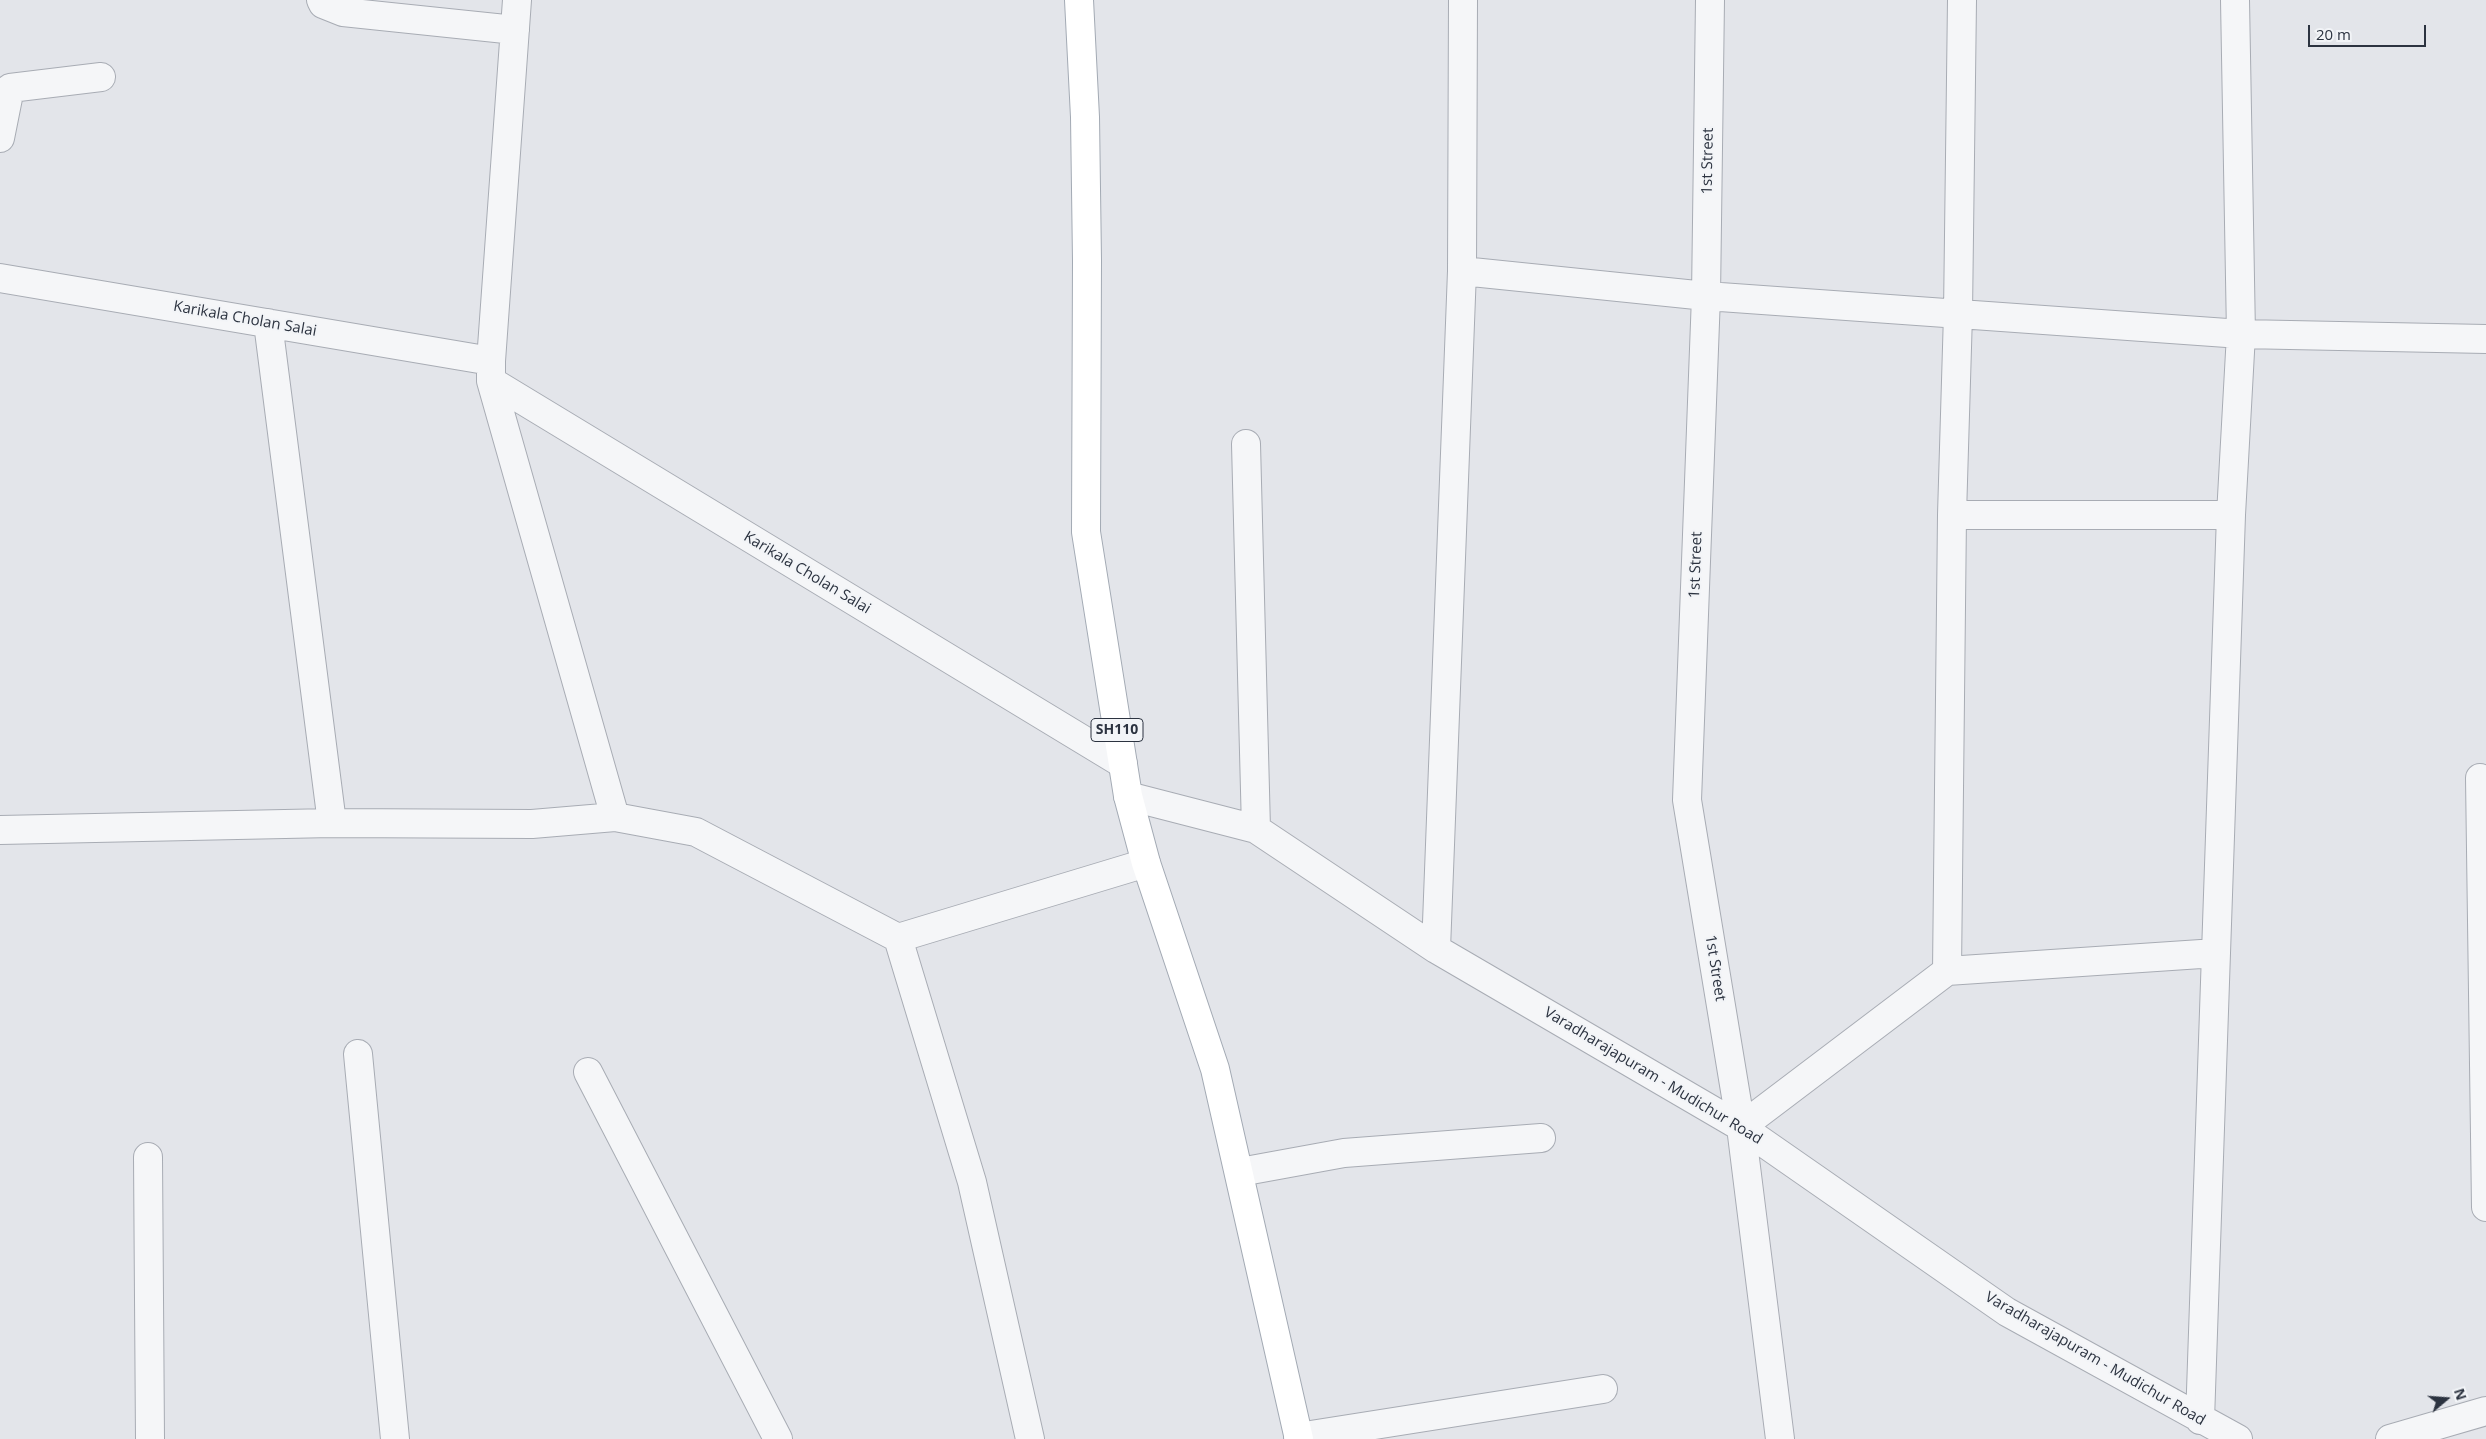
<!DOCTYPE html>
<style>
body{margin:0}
#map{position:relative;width:2486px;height:1439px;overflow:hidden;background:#e3e5ea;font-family:"Open Sans",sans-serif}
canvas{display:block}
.north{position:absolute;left:2421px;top:1374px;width:50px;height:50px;-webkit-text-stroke:4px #f2f4f7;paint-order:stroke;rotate:72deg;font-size:14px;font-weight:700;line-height:20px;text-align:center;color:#2c3340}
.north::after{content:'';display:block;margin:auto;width:18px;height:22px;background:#2c3340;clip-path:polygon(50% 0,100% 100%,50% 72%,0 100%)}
.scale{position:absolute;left:2308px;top:25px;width:118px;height:22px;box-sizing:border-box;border:2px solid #2c3340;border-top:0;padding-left:6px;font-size:15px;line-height:18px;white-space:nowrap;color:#2c3340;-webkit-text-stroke:4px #f2f4f7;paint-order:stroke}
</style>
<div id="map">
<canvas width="2486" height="1439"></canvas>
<div class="north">N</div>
<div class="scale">20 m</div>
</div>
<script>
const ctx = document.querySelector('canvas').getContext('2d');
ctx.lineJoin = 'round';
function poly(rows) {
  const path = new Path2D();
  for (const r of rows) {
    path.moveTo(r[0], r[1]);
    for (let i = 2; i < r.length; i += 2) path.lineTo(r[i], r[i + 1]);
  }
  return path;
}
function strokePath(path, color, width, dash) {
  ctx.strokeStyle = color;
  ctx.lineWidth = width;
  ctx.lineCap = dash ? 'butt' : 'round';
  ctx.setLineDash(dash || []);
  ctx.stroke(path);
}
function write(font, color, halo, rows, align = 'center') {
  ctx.font = font + ' "Open Sans",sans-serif';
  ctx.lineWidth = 4;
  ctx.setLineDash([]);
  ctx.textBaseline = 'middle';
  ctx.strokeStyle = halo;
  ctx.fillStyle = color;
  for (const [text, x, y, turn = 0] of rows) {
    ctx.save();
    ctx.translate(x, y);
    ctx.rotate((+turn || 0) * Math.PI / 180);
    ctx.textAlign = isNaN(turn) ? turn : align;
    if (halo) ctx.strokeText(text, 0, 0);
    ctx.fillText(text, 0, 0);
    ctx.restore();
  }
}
const minor = poly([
 [321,0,323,4,343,12,515,30],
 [517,0,491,361,491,381,615,817],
 [1710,0,1706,296,1687,800,1741,1127,1780,1439],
 [0,138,10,88,101,77],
 [1462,271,1706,296,2241,334,2486,339],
 [0,278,491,361],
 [268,323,332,823],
 [491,381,1123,764],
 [1246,444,1256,829],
 [1952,515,2231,515],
 [2480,778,2486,1207],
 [1128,796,1256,829,1436,949,1741,1127,2007,1312,2238,1439],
 [0,830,332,823,532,824,615,817,696,832,898,938,1146,863],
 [898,938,972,1182,1030,1439],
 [1436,949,1462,271,1463,0],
 [2216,953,2231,515,2241,334,2235,0],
 [1947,971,1952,515,1958,314,1962,0],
 [358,1054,395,1439],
 [588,1072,778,1439],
 [1741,1127,1947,971,2216,953,2200,1420],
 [148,1157,150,1439],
 [1240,1172,1344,1153,1541,1138],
 [1298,1437,1603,1389],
 [2390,1439,2486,1411]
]);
const major = poly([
 [1079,0,1085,117,1087,261,1086,532,1128,796,1146,863,1215,1069,1299,1439]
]);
const shields = [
 [1117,730,52]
];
const shieldNames = [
 ["SH110",1117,730]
];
const streetNames = [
 ["1st Street",1708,161,-89],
 ["Karikala Cholan Salai",245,319,10],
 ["1st Street",1696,565,-88],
 ["Karikala Cholan Salai",807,573,31],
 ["1st Street",1715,968,81],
 ["Varadharajapuram - Mudichur Road",1653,1076,31],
 ["Varadharajapuram - Mudichur Road",2095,1359,30]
];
strokePath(minor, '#a8acb4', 30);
strokePath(major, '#a3aab4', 30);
strokePath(minor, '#f5f6f8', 28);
strokePath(major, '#fff', 28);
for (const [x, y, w] of shields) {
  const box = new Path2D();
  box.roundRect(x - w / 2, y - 11.5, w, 23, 4);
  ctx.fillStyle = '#f2f4f7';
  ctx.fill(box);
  strokePath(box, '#2c3340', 1);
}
write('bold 14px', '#2c3340', null, shieldNames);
write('15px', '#2c3340', '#f2f4f7', streetNames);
</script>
